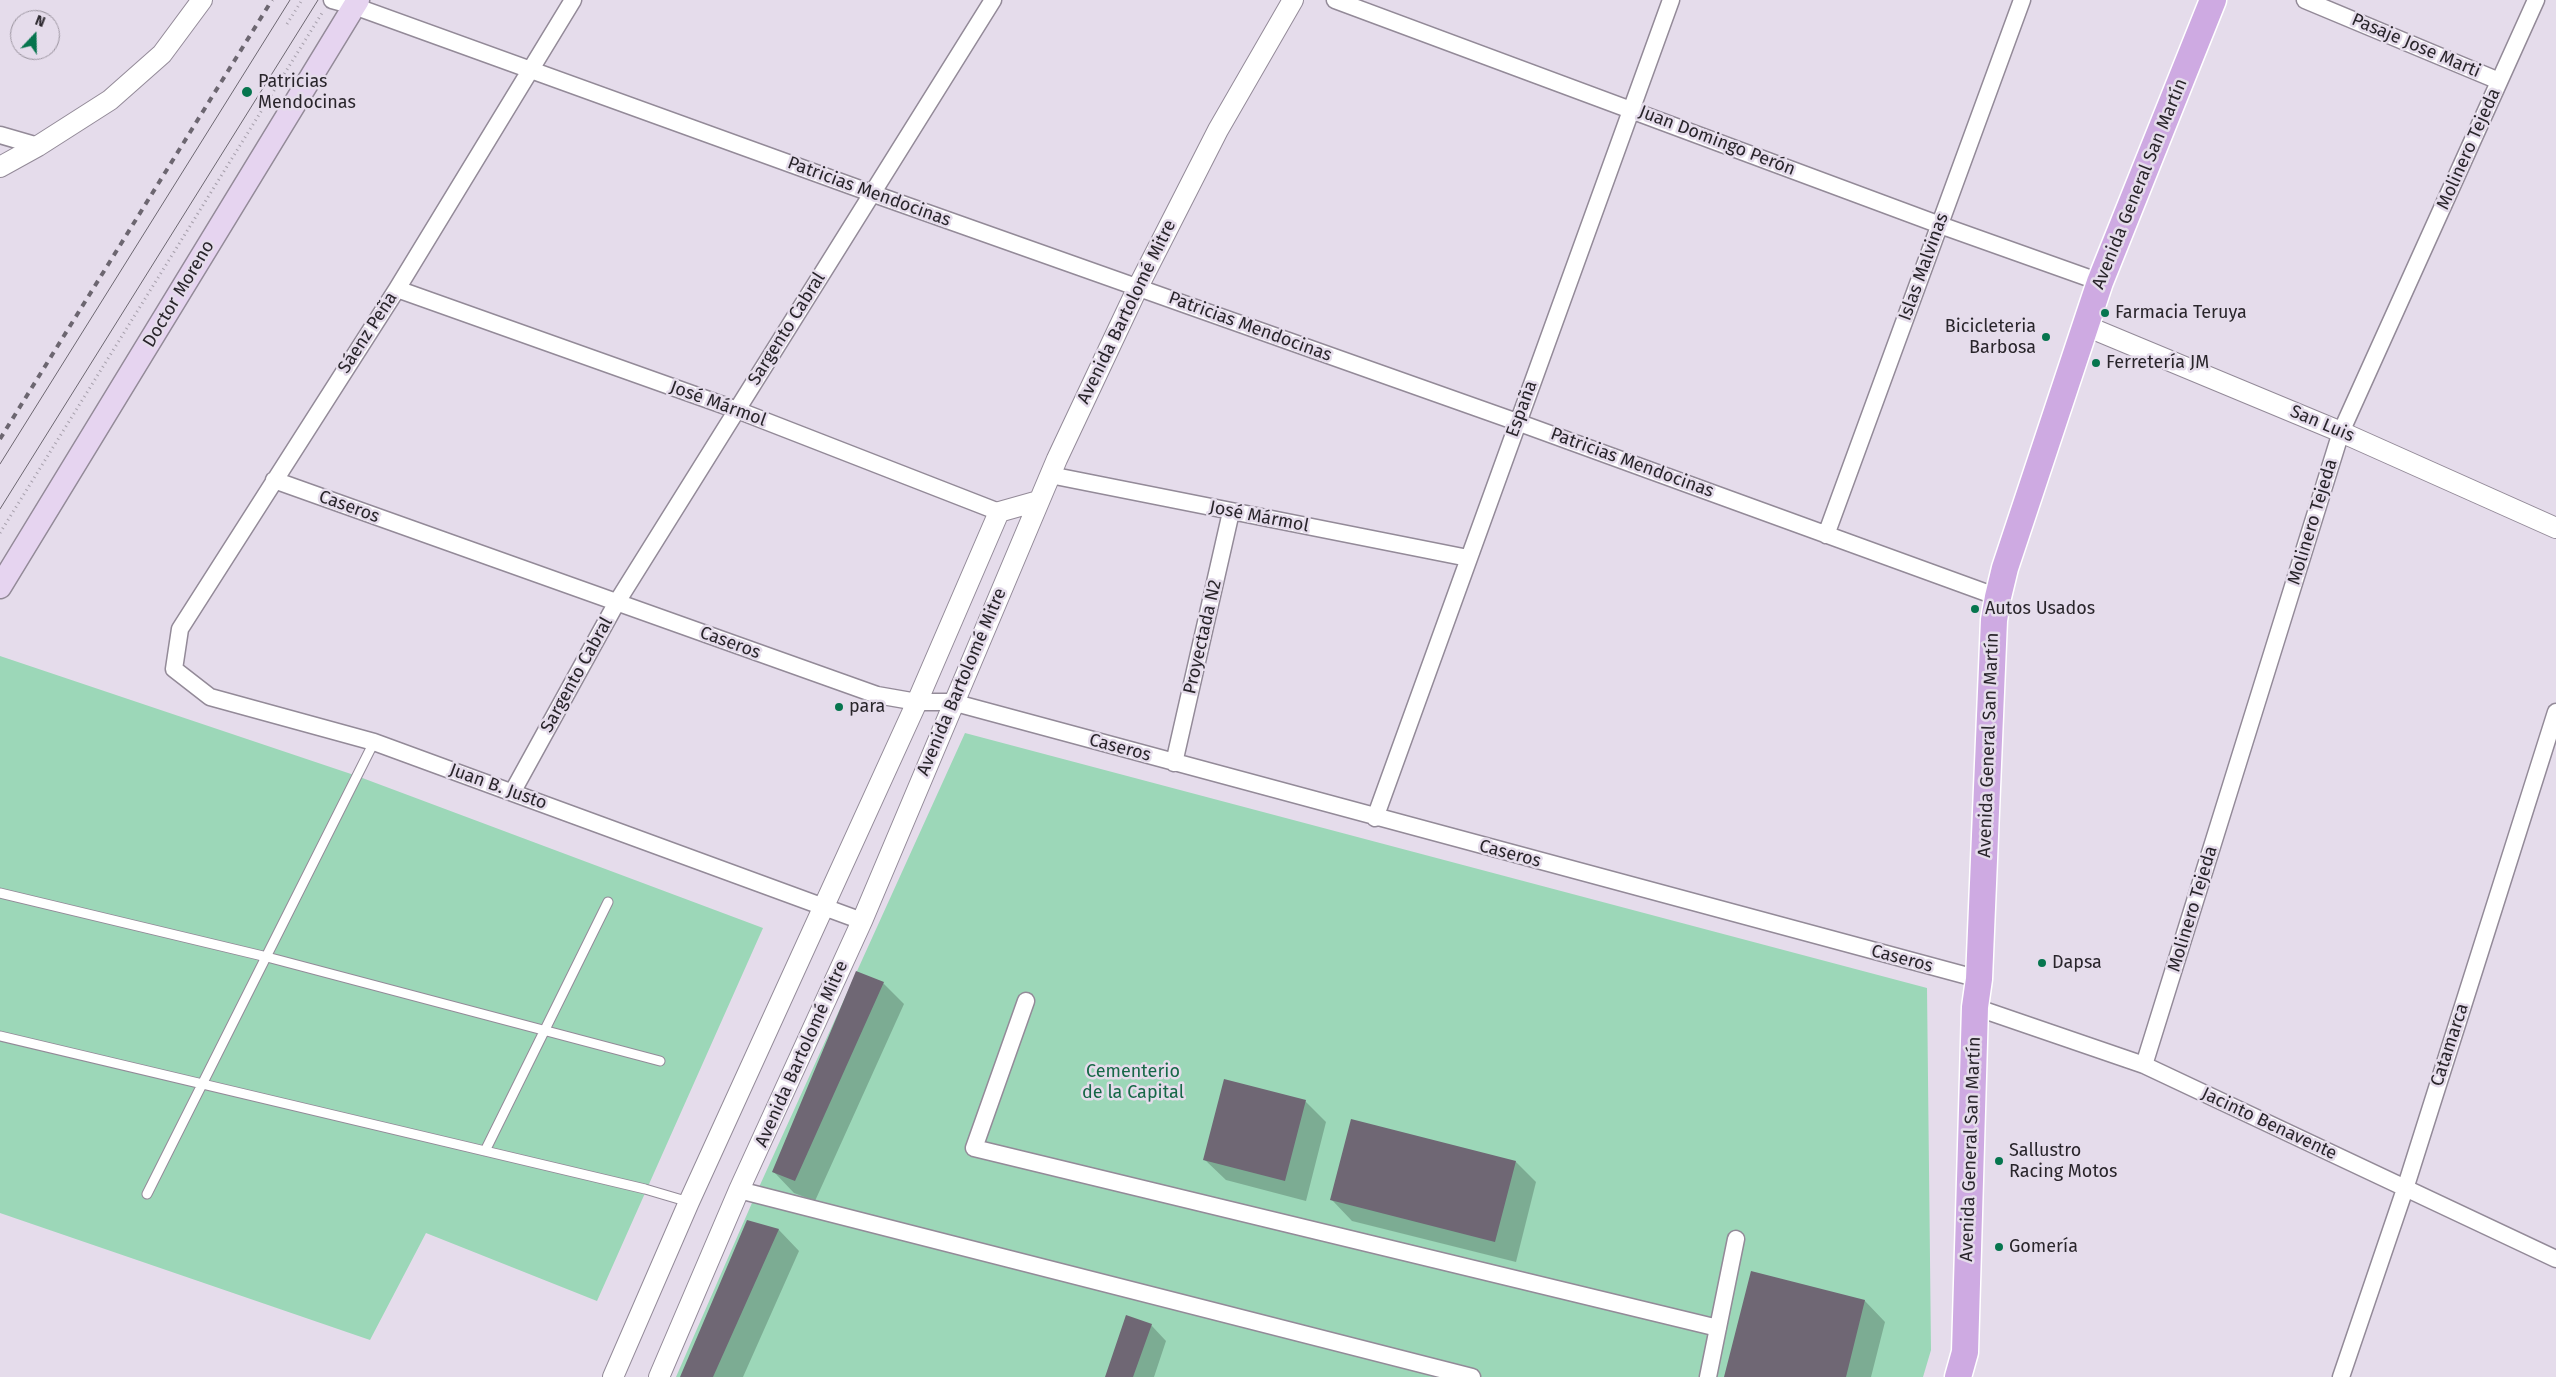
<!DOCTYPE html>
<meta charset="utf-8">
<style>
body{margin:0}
#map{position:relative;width:2556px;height:1377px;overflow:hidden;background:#e5dceb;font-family:"Fira Sans",sans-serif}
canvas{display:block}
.north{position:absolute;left:10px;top:10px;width:50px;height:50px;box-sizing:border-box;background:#e5dceb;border:1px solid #9a939e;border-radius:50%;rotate:21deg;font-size:14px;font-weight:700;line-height:20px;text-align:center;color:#29252b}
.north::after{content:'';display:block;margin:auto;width:18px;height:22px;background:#06754e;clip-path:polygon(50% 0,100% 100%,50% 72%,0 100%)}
</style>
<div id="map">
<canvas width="2556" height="1377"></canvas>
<div class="north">N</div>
</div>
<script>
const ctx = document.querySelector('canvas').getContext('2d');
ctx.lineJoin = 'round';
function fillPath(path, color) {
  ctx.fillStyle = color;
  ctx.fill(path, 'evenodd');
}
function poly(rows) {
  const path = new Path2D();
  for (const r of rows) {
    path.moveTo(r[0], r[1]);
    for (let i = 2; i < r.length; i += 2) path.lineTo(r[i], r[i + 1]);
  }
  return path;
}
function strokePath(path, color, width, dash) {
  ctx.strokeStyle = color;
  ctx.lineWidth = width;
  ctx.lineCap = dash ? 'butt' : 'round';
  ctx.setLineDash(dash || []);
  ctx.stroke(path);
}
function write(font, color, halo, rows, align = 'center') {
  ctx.font = font + ' "Fira Sans",sans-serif';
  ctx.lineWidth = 5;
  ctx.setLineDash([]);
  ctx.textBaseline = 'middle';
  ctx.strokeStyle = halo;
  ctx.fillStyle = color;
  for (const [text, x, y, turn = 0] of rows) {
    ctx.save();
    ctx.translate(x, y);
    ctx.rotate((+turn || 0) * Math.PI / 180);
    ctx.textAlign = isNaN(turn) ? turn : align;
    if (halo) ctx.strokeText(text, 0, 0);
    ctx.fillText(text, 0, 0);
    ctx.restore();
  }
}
const green = poly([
 [0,656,357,776,763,928,597,1301,426,1233,370,1340,0,1213],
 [965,733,1927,988,1931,1350,1923,1377,676,1377,755,1196]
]);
const shadow = poly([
 [883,983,904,1004,815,1201,794,1193,774,1172],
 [1305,1101,1326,1122,1306,1201,1226,1180,1205,1160],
 [1516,1162,1536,1182,1516,1262,1352,1221,1332,1200],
 [748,1222,779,1230,799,1251,743,1377,682,1377],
 [1752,1272,1865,1301,1885,1322,1871,1377,1725,1377],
 [1151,1325,1166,1341,1154,1377,1106,1377]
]);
const building = poly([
 [856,971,884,982,795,1181,772,1172],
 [1224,1079,1306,1100,1285,1181,1203,1160],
 [1351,1119,1516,1161,1495,1242,1330,1200],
 [747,1220,779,1229,713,1377,680,1377],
 [1751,1271,1865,1300,1846,1377,1724,1377],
 [1126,1315,1152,1324,1133,1377,1105,1377]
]);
const path = poly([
 [287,24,302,0],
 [0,533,322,13]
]);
const service = poly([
 [0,893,267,957,660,1061],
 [0,1036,645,1189,689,1202],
 [485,1151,608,902],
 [147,1194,374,742]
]);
const minor = poly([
 [332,0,354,6,871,193,1517,422,1998,597],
 [573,0,397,289,180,629,174,669,210,697,374,742,862,921],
 [1335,0,1940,225,2100,282],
 [2305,0,2499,81],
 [0,135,38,146],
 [397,289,737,410,999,512],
 [1050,475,1468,558],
 [274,480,877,695,917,702,952,702,1979,979],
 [1826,535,2022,0],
 [1174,763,1231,512],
 [513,791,617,602,993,0],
 [1375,818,1671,0],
 [1026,1001,974,1148,1718,1328],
 [1975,1007,2144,1065,2556,1259],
 [2144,1065,2341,432,2536,0],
 [739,1190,1472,1377],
 [1708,1377,1736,1239],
 [2341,1377,2405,1189,2556,712]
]);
const tertiary = poly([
 [0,167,38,146,110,100,162,54,202,0],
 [2086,326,2341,432,2556,528],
 [613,1377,689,1202,917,702,999,512,1038,501],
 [659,1377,739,1190,862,921,1057,459,1138,287,1218,130,1293,0]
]);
const secondary = poly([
 [0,587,358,0]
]);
const primary = poly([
 [1958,1377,1965,1352,1975,1007,1979,979,1994,620,1998,597,2005,568,2100,282,2213,0]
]);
const tram = poly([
 [0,464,290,0],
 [0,509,318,0]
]);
const rail = poly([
 [0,439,272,0]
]);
const markers = [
 [247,92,6,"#06754e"],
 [2105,313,5,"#06754e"],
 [2046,337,5,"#06754e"],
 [2096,363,5,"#06754e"],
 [1975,609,5,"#06754e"],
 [839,707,5,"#06754e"],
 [2042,963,5,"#06754e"],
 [1999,1161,5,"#06754e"],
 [1999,1247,5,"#06754e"]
];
const streetNames = [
 ["Pasaje Jose Marti",2416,46,23],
 ["Juan Domingo Perón",1717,141,21],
 ["Molinero Tejeda",2469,149,-66],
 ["Avenida General San Martín",2140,184,-68],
 ["Patricias Mendocinas",869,192,20],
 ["Islas Malvinas",1924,267,-70],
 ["Doctor Moreno",179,294,-59],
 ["Avenida Bartolomé Mitre",1127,312,-64],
 ["Patricias Mendocinas",1250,327,20],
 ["Sargento Cabral",787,329,-58],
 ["Sáenz Peña",368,333,-57],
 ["José Mármol",718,404,20],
 ["España",1522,409,-70],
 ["San Luis",2322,424,23],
 ["Patricias Mendocinas",1632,463,20],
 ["Caseros",349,507,20],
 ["José Mármol",1259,517,11],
 ["Molinero Tejeda",2313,522,-73],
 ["Proyectada N2",1203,637,-77],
 ["Caseros",730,643,20],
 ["Sargento Cabral",577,675,-61],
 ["Avenida Bartolomé Mitre",962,682,-67],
 ["Avenida General San Martín",1989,745,-88],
 ["Caseros",1120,748,15],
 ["Juan B. Justo",498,787,20],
 ["Caseros",1510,854,15],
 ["Molinero Tejeda",2193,909,-73],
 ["Caseros",1902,959,15],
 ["Catamarca",2450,1045,-72],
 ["Avenida Bartolomé Mitre",802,1054,-66],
 ["Jacinto Benavente",2269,1124,25],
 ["Avenida General San Martín",1971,1149,-88]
];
const poiNames = [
 ["Patricias",258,82],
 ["Mendocinas",258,103],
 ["Farmacia Teruya",2115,313],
 ["Bicicleteria",2036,327,"right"],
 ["Barbosa",2036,348,"right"],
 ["Ferretería JM",2106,363],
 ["Autos Usados",1985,609],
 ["para",849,707],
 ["Dapsa",2052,963],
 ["Sallustro",2009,1151],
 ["Racing Motos",2009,1172],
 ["Gomería",2009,1247]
];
const parkNames = [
 ["Cementerio",1133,1072],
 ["de la Capital",1133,1093]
];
fillPath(green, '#9cd7b8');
fillPath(shadow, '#0003');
fillPath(building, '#6f6774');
strokePath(service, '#938a98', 11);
strokePath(minor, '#938a98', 19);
strokePath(tertiary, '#938a98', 22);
strokePath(secondary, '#938a98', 25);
strokePath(primary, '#fff', 29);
strokePath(path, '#a7a0ac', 3, [1, 4]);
strokePath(service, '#fff', 9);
strokePath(minor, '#fff', 16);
strokePath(tertiary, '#fff', 20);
strokePath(secondary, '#e6d4f0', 22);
strokePath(primary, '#ceaae2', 26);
strokePath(tram, '#6c6670', 1);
strokePath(rail, '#6c6670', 4, [6, 6]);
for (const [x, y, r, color] of markers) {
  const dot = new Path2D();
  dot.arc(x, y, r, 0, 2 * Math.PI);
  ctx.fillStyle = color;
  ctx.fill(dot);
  strokePath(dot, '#e5dceb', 2);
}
write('18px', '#29252b', '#e5dceb', streetNames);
write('18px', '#29252b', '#e5dceb', poiNames, 'left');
write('18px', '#166747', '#e5dceb', parkNames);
</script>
